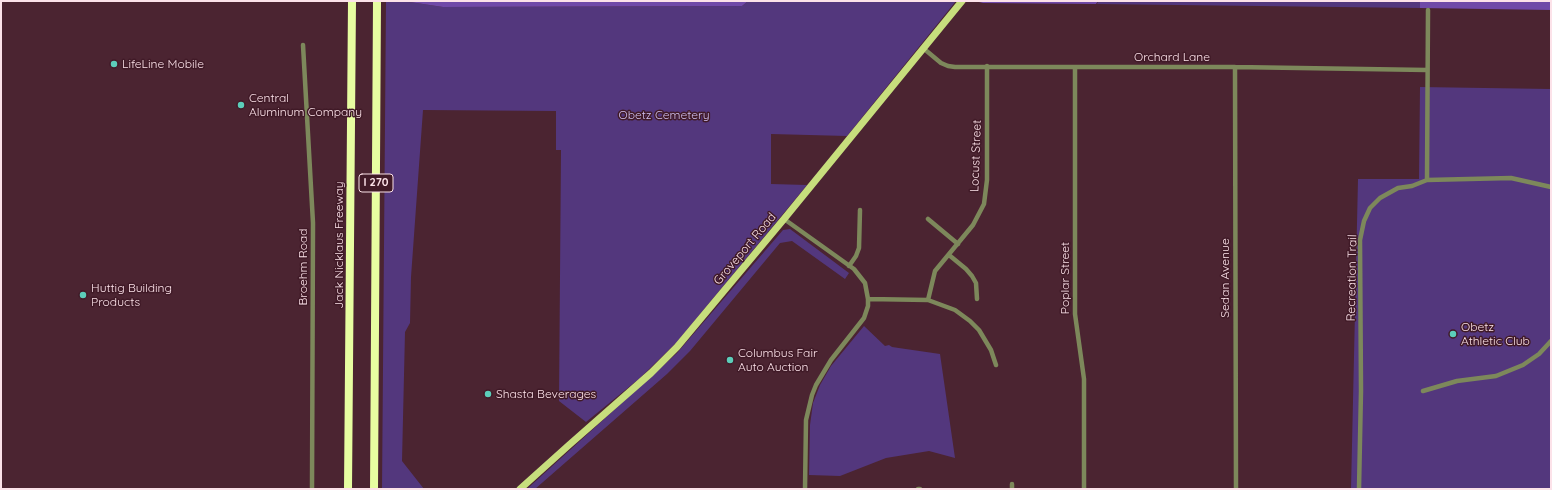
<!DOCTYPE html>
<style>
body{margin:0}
#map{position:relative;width:1552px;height:490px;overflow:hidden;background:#4b2431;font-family:Quicksand,sans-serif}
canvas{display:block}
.frame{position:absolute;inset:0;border:2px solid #fce2e9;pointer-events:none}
</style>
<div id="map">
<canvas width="1552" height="490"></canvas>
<div class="frame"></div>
</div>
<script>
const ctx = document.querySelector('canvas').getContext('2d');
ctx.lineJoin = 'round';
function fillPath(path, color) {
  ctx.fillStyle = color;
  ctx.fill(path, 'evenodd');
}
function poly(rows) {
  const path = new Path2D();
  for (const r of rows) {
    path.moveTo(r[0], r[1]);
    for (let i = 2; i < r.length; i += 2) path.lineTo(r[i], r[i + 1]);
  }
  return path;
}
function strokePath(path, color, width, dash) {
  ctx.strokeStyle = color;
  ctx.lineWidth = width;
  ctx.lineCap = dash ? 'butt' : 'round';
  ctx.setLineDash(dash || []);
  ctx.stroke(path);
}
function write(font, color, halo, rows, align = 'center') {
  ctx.font = font + ' Quicksand,sans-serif';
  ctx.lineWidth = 3;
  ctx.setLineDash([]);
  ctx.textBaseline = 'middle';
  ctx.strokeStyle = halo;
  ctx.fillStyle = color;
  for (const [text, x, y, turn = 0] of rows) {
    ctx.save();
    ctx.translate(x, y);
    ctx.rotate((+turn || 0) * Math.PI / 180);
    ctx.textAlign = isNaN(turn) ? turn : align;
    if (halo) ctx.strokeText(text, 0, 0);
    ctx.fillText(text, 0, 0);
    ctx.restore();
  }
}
const green = poly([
 [386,1,403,1,443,7,742,6,748,1,956,1,847,136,771,134,771,184,807,185,676,343,640,378,586,422,559,401,561,150,556,150,556,111,423,110,411,277,410,323,405,332,402,461,424,489,382,489],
 [1098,1,1420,1,1420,8,1097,4],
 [1420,87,1551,89,1551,489,1351,489,1358,179,1419,179],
 [790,229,849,273,845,279,792,241,780,243,690,351,667,374,535,489,527,489,677,353,783,230],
 [864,326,885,346,889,345,892,347,940,354,955,458,929,451,886,458,840,476,809,475,810,425,813,403,820,385,831,366]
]);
const forest = poly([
 [403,1,748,1,742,6,443,7],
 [975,1,1098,1,1096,4,983,3],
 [1420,1,1551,1,1551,10,1420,8]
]);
const street = poly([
 [303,45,313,223,312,489],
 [923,48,941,63,948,66,955,67,1235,67,1427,70],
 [1075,67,1075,314,1084,379,1084,489],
 [1235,67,1236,489],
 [1427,180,1428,10],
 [784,219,854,269,865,283,868,299,868,306,864,318,831,360,816,385,812,395,806,420,805,489],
 [928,219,958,244],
 [949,255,966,269,972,276,976,283,977,299],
 [849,266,856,256,859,248,860,210],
 [868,299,928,300,955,310,970,321,979,330,991,350,996,365],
 [928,300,935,271,973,225,984,204,987,180,987,66],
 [1423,391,1457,381,1496,376,1523,365,1539,354,1551,341],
 [1012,484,1012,489],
 [918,489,920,489],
 [1359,489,1361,391,1360,240,1364,221,1370,208,1380,198,1398,188,1412,186,1427,180,1511,178,1551,187]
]);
const primary = poly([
 [520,489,569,445,651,373,677,347,784,219,962,1]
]);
const highway = poly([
 [348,489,352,1],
 [374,489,377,1]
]);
const markers = [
 [114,64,4,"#5cceba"],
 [241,105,4,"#5cceba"],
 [83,295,4,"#5cceba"],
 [1453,334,4,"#5cceba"],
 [730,360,4,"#5cceba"],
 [488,394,4,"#5cceba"]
];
const shields = [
 [376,183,34]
];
const shieldNames = [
 ["I 270",376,183]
];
const streetNames = [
 ["Orchard Lane",1172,57],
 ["Locust Street",976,156,-88],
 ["Jack Nicklaus Freeway",339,245,-90],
 ["Groveport Road",745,249,-50],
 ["Broehm Road",303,267,-90],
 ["Poplar Street",1065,278,-90],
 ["Sedan Avenue",1225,278,-90],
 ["Recreation Trail",1352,278,-89]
];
const poiNames = [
 ["LifeLine Mobile",122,64],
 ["Central",249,98],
 ["Aluminum Company",249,112],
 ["Huttig Building",91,288],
 ["Products",91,302],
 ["Obetz",1461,327],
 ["Athletic Club",1461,341],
 ["Columbus Fair",738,353],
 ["Auto Auction",738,367],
 ["Shasta Beverages",496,394]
];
const parkNames = [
 ["Obetz Cemetery",664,115]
];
fillPath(green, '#53377d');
fillPath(forest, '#7049a8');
strokePath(street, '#7d885b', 4.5);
strokePath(primary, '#c7de7d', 7);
strokePath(highway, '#e7fda1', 8);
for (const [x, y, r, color] of markers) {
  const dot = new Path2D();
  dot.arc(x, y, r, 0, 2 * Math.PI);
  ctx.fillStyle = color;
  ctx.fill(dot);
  strokePath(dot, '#401a27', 1.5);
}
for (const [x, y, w] of shields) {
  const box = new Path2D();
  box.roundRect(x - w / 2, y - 9, w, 18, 3);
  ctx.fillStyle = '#401a27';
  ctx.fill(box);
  strokePath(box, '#fce2e9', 1);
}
write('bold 11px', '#fce2e9', null, shieldNames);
write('12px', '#fce2e9', '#401a27', streetNames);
write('12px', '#fce2e9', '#401a27', poiNames, 'left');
write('12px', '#d1c0f2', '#401a27', parkNames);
</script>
